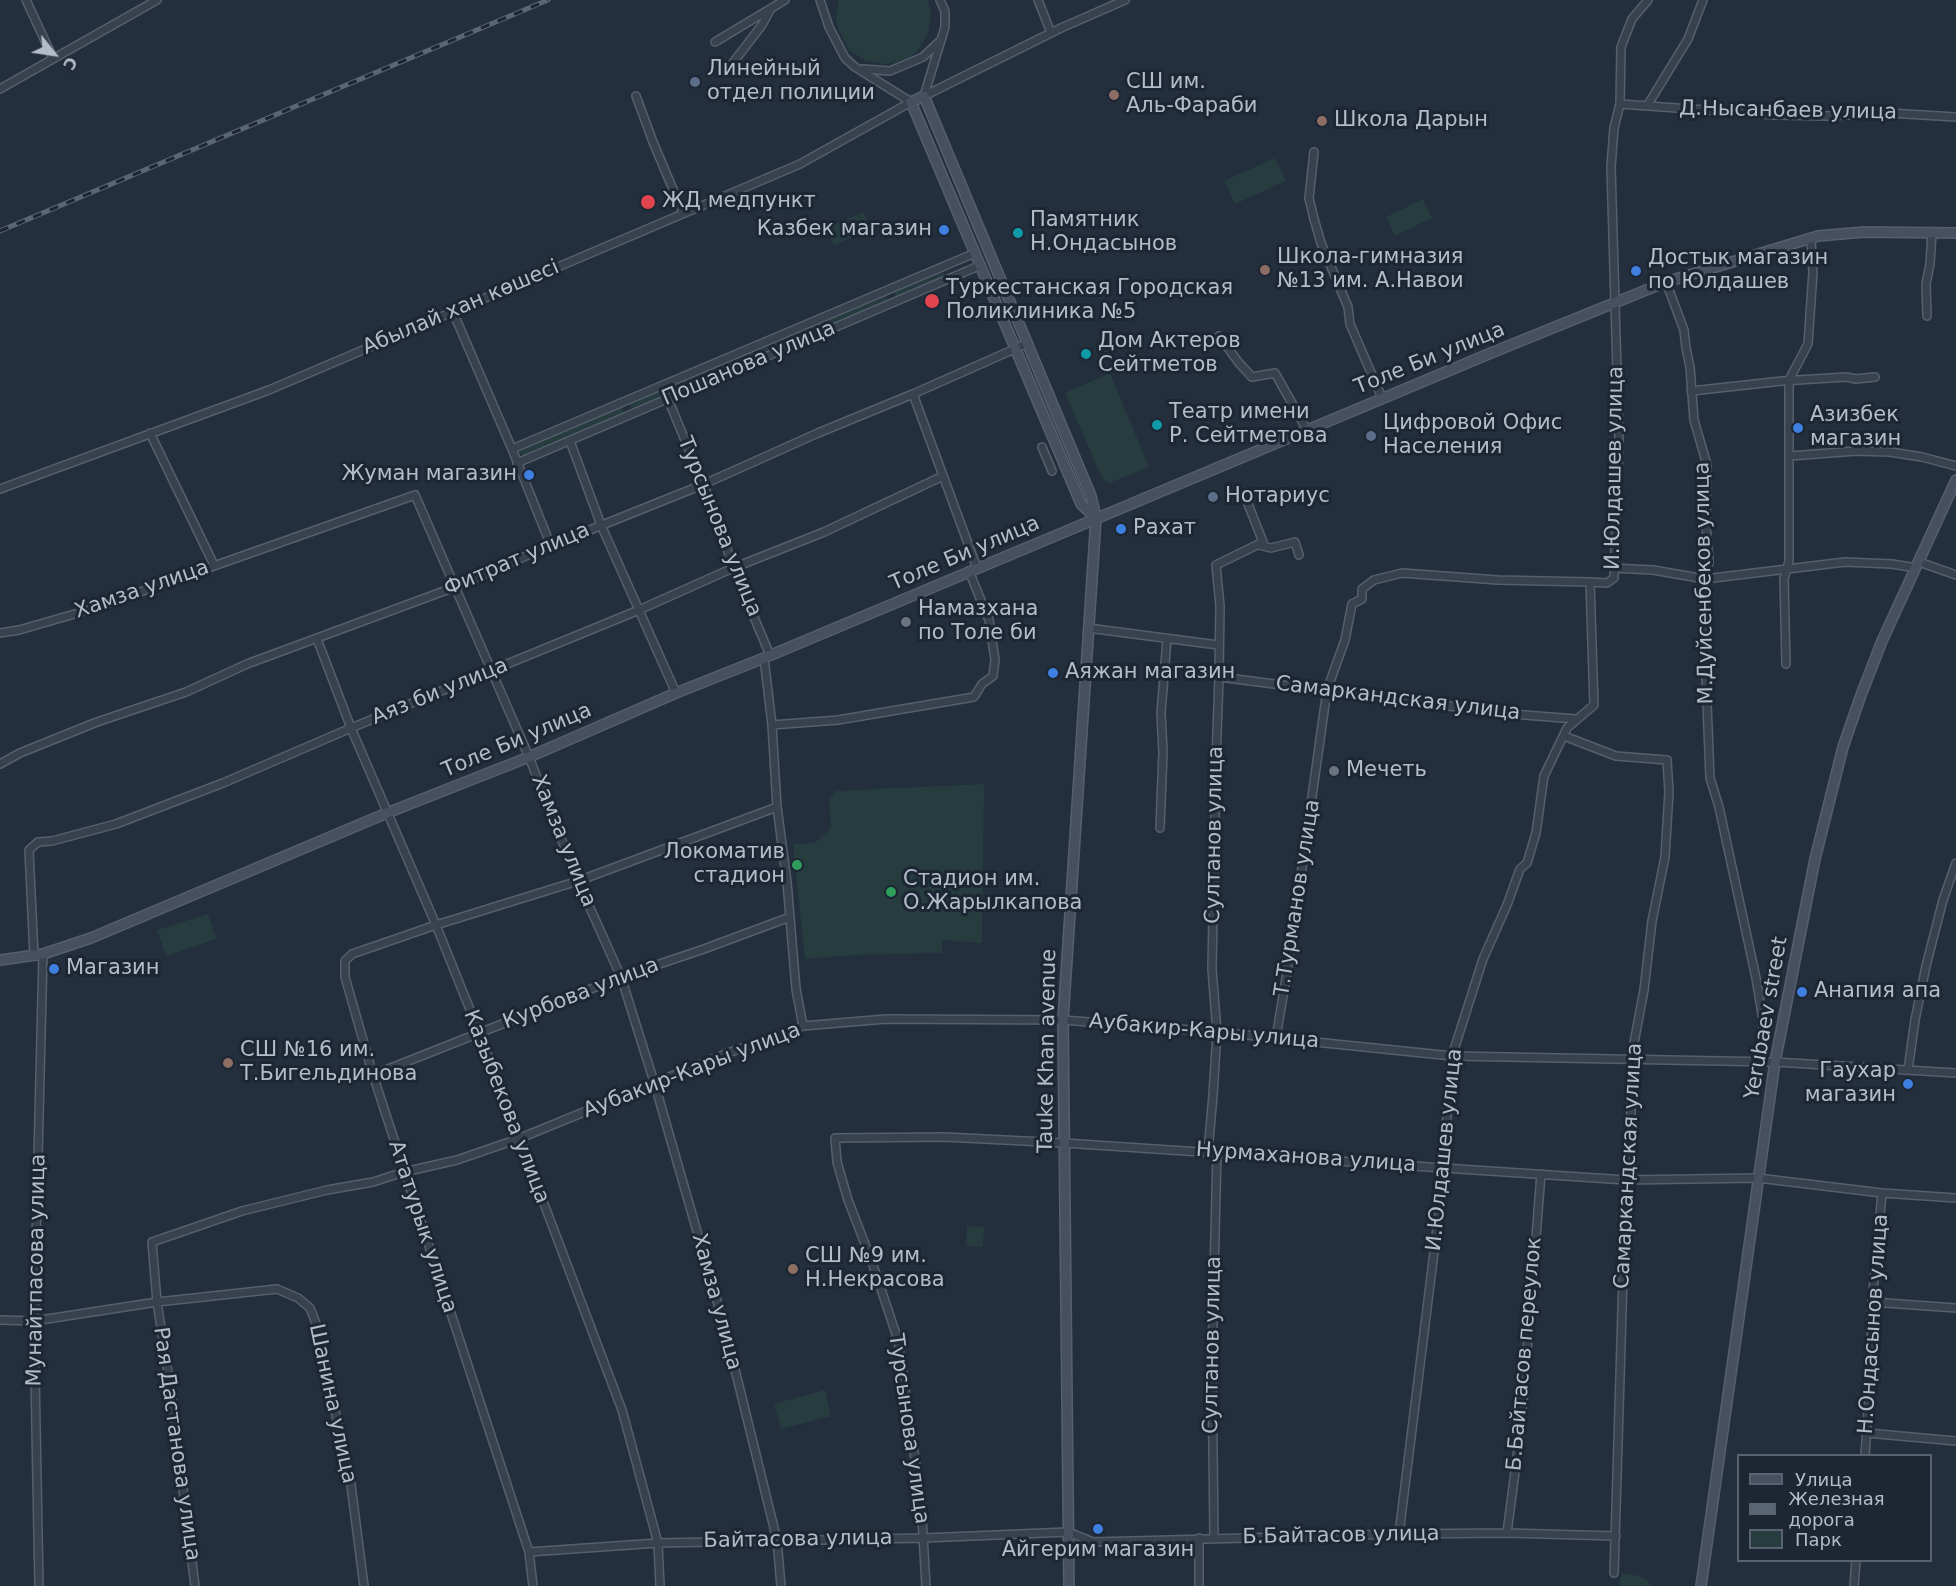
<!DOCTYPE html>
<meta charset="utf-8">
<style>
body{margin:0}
#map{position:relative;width:1956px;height:1586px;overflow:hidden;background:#242f3e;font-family:"DejaVu Sans",sans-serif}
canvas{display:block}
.legend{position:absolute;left:1737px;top:1454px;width:195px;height:108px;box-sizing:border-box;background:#1d2633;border:2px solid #59626f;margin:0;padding:8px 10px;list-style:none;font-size:18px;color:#b4bcc9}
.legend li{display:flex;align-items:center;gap:12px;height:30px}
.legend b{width:30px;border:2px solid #59626f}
.north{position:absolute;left:24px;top:24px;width:60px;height:60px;-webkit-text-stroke:4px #1d2633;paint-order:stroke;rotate:120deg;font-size:16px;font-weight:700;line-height:24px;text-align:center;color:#b4bcc9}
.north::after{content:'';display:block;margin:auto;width:21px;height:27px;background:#b4bcc9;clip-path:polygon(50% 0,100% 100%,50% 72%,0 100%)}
</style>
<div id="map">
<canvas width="1956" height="1586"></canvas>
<ul class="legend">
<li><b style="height:8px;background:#465061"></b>Улица</li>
<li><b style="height:8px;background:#5a6575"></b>Железная дорога</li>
<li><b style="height:16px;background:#263c3f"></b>Парк</li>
</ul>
<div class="north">С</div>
</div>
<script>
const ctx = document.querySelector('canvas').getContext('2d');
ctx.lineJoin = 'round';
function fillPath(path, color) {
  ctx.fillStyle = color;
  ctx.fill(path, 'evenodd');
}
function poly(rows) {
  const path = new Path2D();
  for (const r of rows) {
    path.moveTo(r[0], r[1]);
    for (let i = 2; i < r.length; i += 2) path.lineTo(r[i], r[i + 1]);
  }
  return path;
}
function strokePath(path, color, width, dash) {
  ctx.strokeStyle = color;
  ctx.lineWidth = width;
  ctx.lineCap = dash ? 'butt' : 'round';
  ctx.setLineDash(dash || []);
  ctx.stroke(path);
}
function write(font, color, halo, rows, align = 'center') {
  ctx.font = font + ' "DejaVu Sans",sans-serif';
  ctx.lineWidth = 6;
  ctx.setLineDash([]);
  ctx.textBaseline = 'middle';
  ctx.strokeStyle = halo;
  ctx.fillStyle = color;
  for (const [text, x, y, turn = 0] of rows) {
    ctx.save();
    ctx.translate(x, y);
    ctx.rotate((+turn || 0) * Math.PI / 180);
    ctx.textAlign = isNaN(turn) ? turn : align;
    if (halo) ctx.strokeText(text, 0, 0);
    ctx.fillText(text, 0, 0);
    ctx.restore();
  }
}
const green = poly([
 [839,0,928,0,931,15,928,34,918,50,910,57,898,62,885,64,866,61,849,50,838,29,836,17],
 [1275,158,1286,181,1235,204,1224,181],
 [1423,199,1432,218,1395,236,1386,217],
 [864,212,871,230,834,245,827,227],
 [942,269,945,276,896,298,893,290],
 [885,294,888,301,746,362,742,358,743,354],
 [731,359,734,366,632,410,629,403],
 [1110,373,1149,467,1109,483,1102,478,1065,393],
 [621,406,624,413,523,456,520,453,520,449],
 [984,784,982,943,942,940,942,953,855,955,805,959,793,844,815,843,831,828,829,800,836,791],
 [208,914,216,939,166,956,157,930],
 [967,1226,984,1227,983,1247,966,1246],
 [825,1390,831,1416,781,1429,774,1404],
 [1622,1573,1639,1576,1646,1579,1651,1586,1619,1586]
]);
const street = poly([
 [26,0,53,58],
 [1038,0,1051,33],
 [715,42,785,0],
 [732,64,762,25,770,10],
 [863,69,890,71,923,57,939,42],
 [0,89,157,0],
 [636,96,653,142,683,213],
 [924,96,1061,28,1125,0],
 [924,96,945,27,945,11,940,0],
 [1620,104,1776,115,1827,116,1889,113,1956,117],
 [1647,106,1688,39,1703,0],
 [1314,152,1309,198,1314,219,1321,243,1348,307,1350,324,1382,398],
 [1666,282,1684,330,1686,348,1690,367,1694,420,1707,465,1706,525,1709,562,1705,579,1703,603,1710,778,1719,807,1756,978,1763,1020,1763,1063],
 [453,312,512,449,551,546],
 [1927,316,1926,284,1930,264,1932,233],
 [1219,336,1239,363,1252,377,1275,373,1307,430],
 [1691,391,1782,381,1846,377,1856,379,1875,377],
 [913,394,977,568],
 [668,399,718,520,733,568,770,655],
 [150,433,214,565],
 [570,441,601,525,676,693],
 [1042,447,1052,471],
 [512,449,975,253],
 [1790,456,1856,451,1890,452,1922,457,1956,466],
 [517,463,981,265],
 [0,489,269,390,800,164,911,102,855,67,845,58,829,27,820,0],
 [1259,545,1271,548,1295,542,1299,555],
 [1919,562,1956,575],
 [1614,568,1653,570,1705,579,1845,562,1892,564,1916,568],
 [1088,628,1218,645],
 [0,633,19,630,92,609,415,495,529,757,578,881,621,977,655,1085,725,1329,777,1540,781,1586],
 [317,639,351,728,436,925,479,1032,622,1410,658,1543,660,1586],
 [764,658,772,725,777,807,787,882,796,989,803,1026],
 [1786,664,1784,579,1789,561,1789,380,1808,344,1813,272,1811,239],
 [1219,677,1512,714,1576,719],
 [772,725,838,720,974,697,982,684,993,676,995,660,989,620,969,571],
 [1564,736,1616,756,1667,760,1669,792,1665,857,1652,921,1644,990,1631,1059,1631,1131,1626,1180,1614,1573],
 [0,764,20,753,97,722,186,692,247,664,455,587,535,552,702,485,818,433,913,394,1028,343],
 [1160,828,1163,752,1161,713,1167,639],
 [34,955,29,850,38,842,52,841,116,824,223,783,351,728,639,610,733,568,824,532,943,476],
 [1276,1038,1289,960,1327,690,1345,640,1352,604,1362,599,1362,589,1374,580,1402,573,1498,580,1590,582],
 [1908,1070,1915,1020,1926,966,1943,900,1956,863],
 [373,1075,621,977,704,949,790,917],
 [1208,1152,1213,1095,1217,1032,1212,969,1216,761,1219,677,1220,606,1216,565,1263,542,1248,504],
 [1872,1302,1956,1308],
 [0,1320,34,1321,157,1302,277,1289,298,1298,310,1308,317,1326,351,1485,364,1586],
 [1867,1433,1956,1441],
 [1865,1456,1870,1381,1872,1302,1882,1193],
 [1507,1533,1521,1426,1541,1174],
 [1399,1534,1439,1212,1452,1056,1483,959,1507,905,1520,869,1527,863,1536,833,1544,776,1567,728,1594,705,1590,582,1607,583,1614,578,1619,439,1611,167,1614,128,1620,104,1621,47,1632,19,1648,0],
 [1214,1538,1212,1359,1217,1152],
 [529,1552,658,1543,924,1538,1068,1532,1093,1542,1399,1534,1507,1533,1616,1536],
 [39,1586,34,1321,43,954],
 [195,1586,171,1392,157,1302,152,1242,242,1211,327,1190,373,1182,404,1172,457,1160,518,1139,728,1053,803,1026,886,1019,1063,1020,1217,1032,1452,1056,1775,1062,1956,1073],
 [533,1586,529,1552,373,1075,345,977,345,961,352,954,436,925,578,881,777,807],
 [926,1586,921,1501,898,1340,872,1262,848,1200,837,1162,835,1138,945,1137,1064,1143,1626,1180,1758,1178,1882,1193,1956,1198],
 [1199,1586,1199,1538],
 [1854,1586,1856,1560]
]);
const secondary = poly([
 [0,960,43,954,91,938,387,813,529,757,676,693,764,658,1491,353,1666,282,1818,236,1864,232,1956,233],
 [1069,1586,1063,1020,1096,518,1091,496,924,96,911,102,1081,504,1096,518],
 [1701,1586,1775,1062,1815,859,1843,747,1861,695,1882,641,1956,480]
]);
const rail = poly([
 [0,231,548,0]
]);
const markers = [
 [695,82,6,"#5c6f8a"],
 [1114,95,6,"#8d6e63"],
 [1322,121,6,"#8d6e63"],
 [648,202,8,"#e0444e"],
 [944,230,6,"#3f7fe0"],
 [1018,233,6,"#0f9aa8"],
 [1265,270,6,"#8d6e63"],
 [1636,271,6,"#3f7fe0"],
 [932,301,8,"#e0444e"],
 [1086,354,6,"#0f9aa8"],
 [1157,425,6,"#0f9aa8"],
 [1798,428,6,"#3f7fe0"],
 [1371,436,6,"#5c6f8a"],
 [529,475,6,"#3f7fe0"],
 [1213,497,6,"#5c6f8a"],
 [1121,529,6,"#3f7fe0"],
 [906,622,6,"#6b7280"],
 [1053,673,6,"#3f7fe0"],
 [1334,771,6,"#6b7280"],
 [797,865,6,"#2e9e5b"],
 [891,892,6,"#2e9e5b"],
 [54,969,6,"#3f7fe0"],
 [1802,992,6,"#3f7fe0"],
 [228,1063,6,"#8d6e63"],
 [1908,1084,6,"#3f7fe0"],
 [793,1269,6,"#8d6e63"],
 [1098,1529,6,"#3f7fe0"]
];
const poiNames = [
 ["Линейный",707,70],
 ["отдел полиции",707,94],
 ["СШ им.",1126,83],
 ["Аль-Фараби",1126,107],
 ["Школа Дарын",1334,121],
 ["ЖД медпункт",662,202],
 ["Памятник",1030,221],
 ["Н.Ондасынов",1030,245],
 ["Казбек магазин",932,230,"right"],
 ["Школа-гимназия",1277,258],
 ["№13 им. А.Навои",1277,282],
 ["Достык магазин",1648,259],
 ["по Юлдашев",1648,283],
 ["Туркестанская Городская",946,289],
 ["Поликлиника №5",946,313],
 ["Дом Актеров",1098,342],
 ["Сейтметов",1098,366],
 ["Театр имени",1169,413],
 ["Р. Сейтметова",1169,437],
 ["Азизбек",1810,416],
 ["магазин",1810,440],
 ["Цифровой Офис",1383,424],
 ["Населения",1383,448],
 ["Жуман магазин",517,475,"right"],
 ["Нотариус",1225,497],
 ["Рахат",1133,529],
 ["Намазхана",918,610],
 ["по Толе би",918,634],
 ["Аяжан магазин",1065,673],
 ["Мечеть",1346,771],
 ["Локоматив",785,853,"right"],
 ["стадион",785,877,"right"],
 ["Стадион им.",903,880],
 ["О.Жарылкапова",903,904],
 ["Магазин",66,969],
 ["Анапия апа",1814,992],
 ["СШ №16 им.",240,1051],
 ["Т.Бигельдинова",240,1075],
 ["Гаухар",1896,1072,"right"],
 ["магазин",1896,1096,"right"],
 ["СШ №9 им.",805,1257],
 ["Н.Некрасова",805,1281],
 ["Айгерим магазин",1098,1551,"center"]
];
const streetNames = [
 ["Д.Нысанбаев улица",1788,111,1],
 ["Абылай хан көшесі",461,308,-23],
 ["Толе Би улица",1430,359,-22],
 ["Пошанова улица",749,364,-23],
 ["И.Юлдашев улица",1615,468,-89],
 ["Турсынова улица",719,527,68],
 ["Толе Би улица",965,554,-23],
 ["Фитрат улица",517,560,-23],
 ["М.Дуйсенбеков улица",1705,583,-91],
 ["Хамза улица",142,590,-19],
 ["Аяз би улица",440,692,-22],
 ["Самаркандская улица",1398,699,7],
 ["Толе Би улица",517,741,-23],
 ["Султанов улица",1215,835,-89],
 ["Хамза улица",563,841,68],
 ["Т.Турманов улица",1298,898,-81],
 ["Курбова улица",581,994,-21],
 ["Yerubaev street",1767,1018,-80],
 ["Аубакир-Кары улица",1204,1032,5],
 ["Tauke Khan avenue",1048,1051,-89],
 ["Аубакир-Кары улица",692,1071,-21],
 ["Казыбекова улица",506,1107,69],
 ["И.Юлдашев улица",1445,1150,-84],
 ["Нурмаханова улица",1306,1158,4],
 ["Самаркандская улица",1629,1166,-87],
 ["Ататурык улица",422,1227,72],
 ["Мунайтпасова улица",37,1270,-89],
 ["Хамза улица",716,1302,75],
 ["Н.Ондасынов улица",1874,1324,-86],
 ["Султанов улица",1213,1345,-89],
 ["Б.Байтасов переулок",1525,1354,-85],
 ["Шанина улица",332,1404,78],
 ["Турсынова улица",908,1429,82],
 ["Рая Дастанова улица",176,1444,82],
 ["Б.Байтасов улица",1341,1536,-1],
 ["Байтасова улица",798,1540,-1]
];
fillPath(green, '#263c3f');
strokePath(street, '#565f6c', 10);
strokePath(secondary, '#565f6c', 12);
strokePath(street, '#38414e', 7);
strokePath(secondary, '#465061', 9);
strokePath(rail, '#5a6575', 5);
strokePath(rail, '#1d2633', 3, [9]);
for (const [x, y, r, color] of markers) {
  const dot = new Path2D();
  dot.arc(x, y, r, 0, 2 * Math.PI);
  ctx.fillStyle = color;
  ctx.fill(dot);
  strokePath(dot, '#1d2633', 2);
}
write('21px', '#b4bcc9', '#1d2633', poiNames, 'left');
write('21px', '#b4bcc9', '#1d2633', streetNames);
</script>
